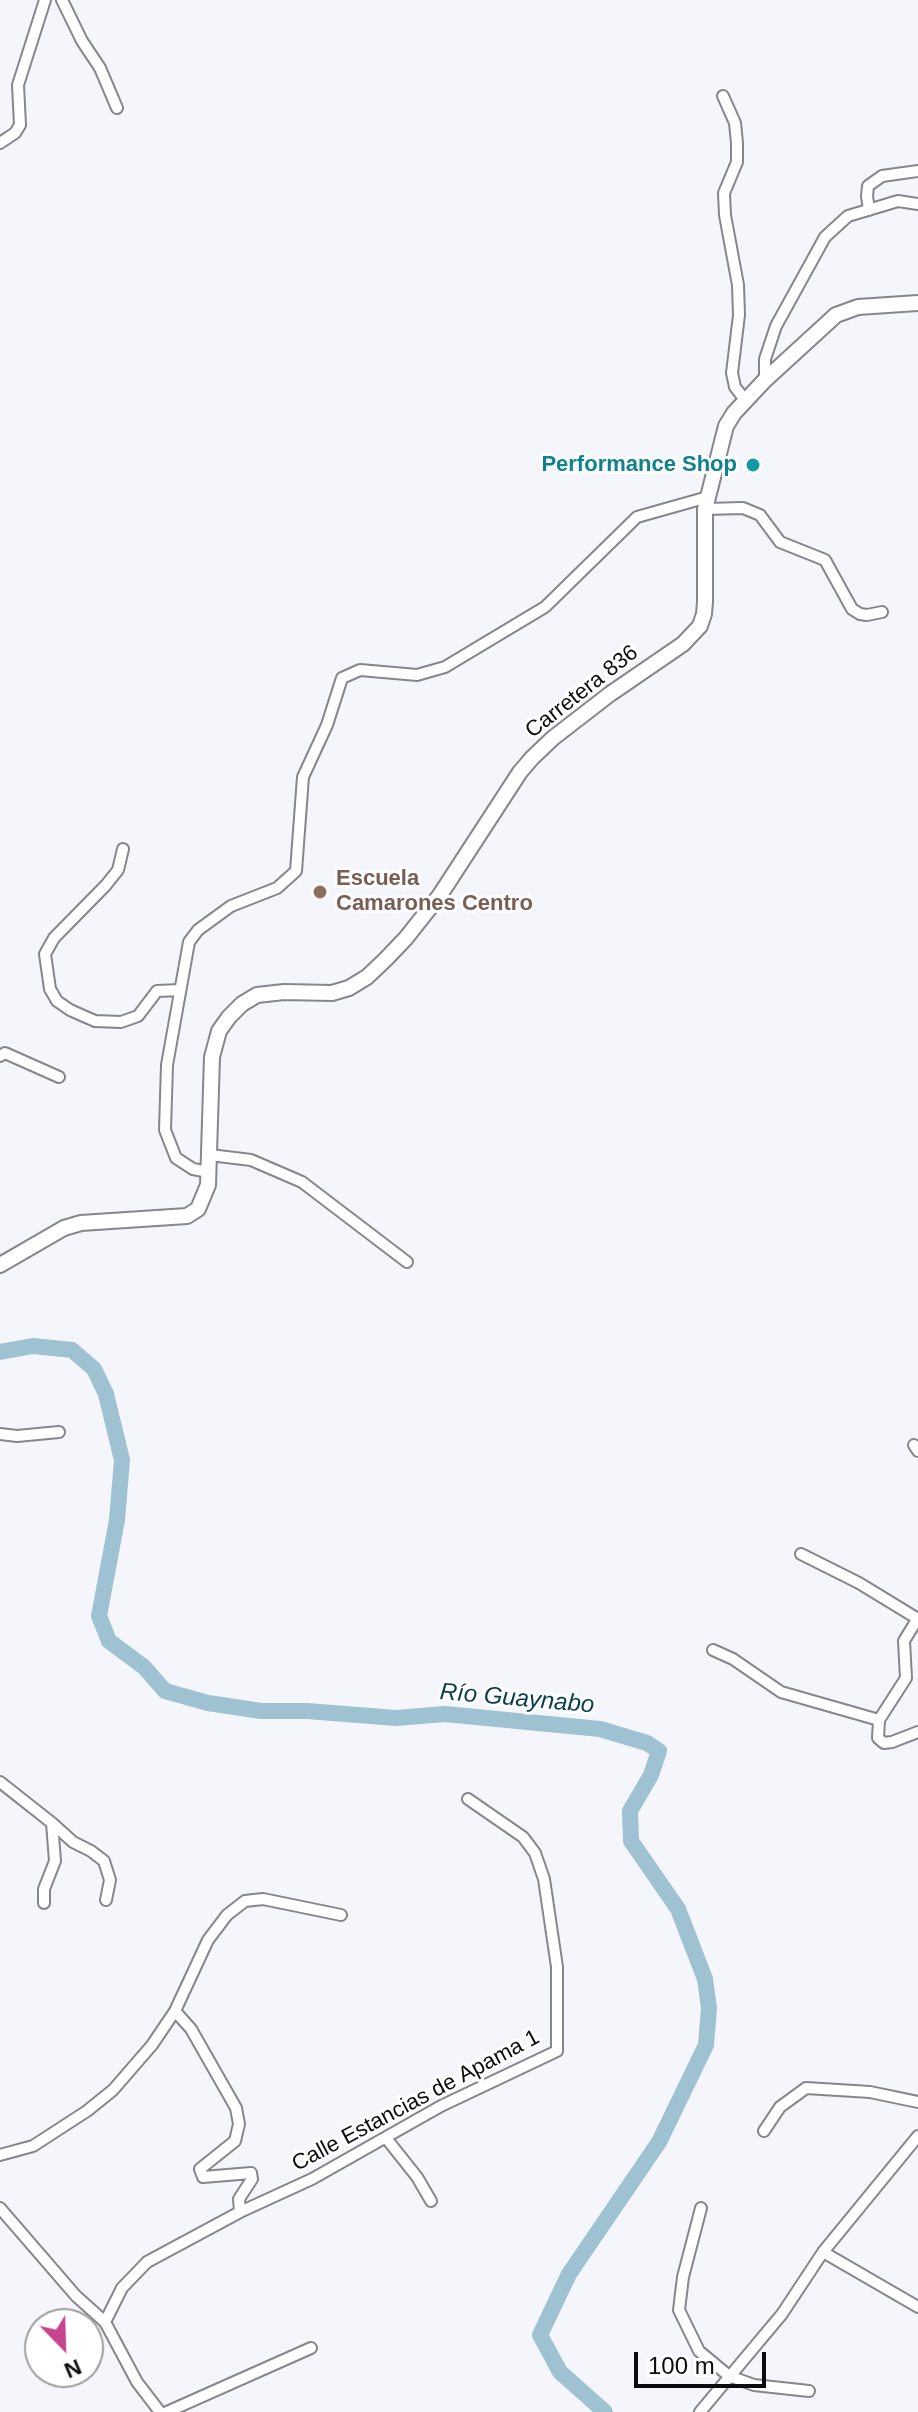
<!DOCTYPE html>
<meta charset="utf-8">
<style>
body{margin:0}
#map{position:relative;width:918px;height:2412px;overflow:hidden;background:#f5f6fb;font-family:Helvetica,sans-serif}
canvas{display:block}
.north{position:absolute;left:24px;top:2308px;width:80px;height:80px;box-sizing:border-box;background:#fff;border:2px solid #9d9e9e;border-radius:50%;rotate:157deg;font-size:22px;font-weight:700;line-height:32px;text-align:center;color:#0b0c0d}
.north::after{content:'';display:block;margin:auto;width:28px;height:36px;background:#c6458e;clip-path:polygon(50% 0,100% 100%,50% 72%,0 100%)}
.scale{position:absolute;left:634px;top:2352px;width:132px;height:36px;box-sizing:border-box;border:4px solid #0b0c0d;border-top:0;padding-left:10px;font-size:24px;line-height:28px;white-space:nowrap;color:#0b0c0d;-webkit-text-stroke:6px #fff;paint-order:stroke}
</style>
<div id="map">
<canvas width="918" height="2412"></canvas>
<div class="north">N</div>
<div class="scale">100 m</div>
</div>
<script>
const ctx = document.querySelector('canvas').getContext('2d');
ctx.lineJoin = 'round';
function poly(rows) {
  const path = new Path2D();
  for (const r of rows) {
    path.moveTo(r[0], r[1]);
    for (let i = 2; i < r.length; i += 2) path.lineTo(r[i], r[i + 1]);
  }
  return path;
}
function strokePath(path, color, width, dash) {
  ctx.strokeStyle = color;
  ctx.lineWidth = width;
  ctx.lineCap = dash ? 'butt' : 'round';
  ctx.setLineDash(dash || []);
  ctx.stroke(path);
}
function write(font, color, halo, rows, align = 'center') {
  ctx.font = font + ' Helvetica,sans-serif';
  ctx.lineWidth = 6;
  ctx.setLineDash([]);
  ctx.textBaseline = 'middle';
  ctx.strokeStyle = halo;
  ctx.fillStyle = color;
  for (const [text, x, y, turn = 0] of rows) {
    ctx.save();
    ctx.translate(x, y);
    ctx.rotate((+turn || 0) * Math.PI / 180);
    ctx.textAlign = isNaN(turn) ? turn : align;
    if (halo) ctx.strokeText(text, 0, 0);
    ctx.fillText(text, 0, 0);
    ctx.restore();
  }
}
const river = poly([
 [0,1352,33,1346,72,1350,94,1369,106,1394,122,1460,117,1520,99,1616,109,1641,144,1667,165,1691,208,1703,261,1711,307,1711,396,1718,445,1714,600,1729,647,1743,659,1751,651,1775,630,1811,631,1841,678,1909,705,1979,709,2008,706,2045,659,2142,569,2274,540,2335,560,2372,605,2412]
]);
const street = poly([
 [62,0,82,41,100,68,117,108],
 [723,96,735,123,737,143,737,162,724,193,725,215,738,285,739,315,732,373,735,387,745,400],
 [0,143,15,133,20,125,18,85,45,0],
 [869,210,867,196,868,186,882,176,918,171],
 [765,380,765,359,776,326,825,237,848,216,898,201,918,204],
 [705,509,743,508,760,515,780,542,825,560,852,609,860,614,867,615,882,612],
 [123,849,118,870,106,885,54,938,45,954,50,989,57,1001,70,1010,95,1021,121,1022,138,1016,157,991,180,990],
 [0,1056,5,1053,59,1077],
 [210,1155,251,1160,302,1182,407,1262],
 [209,1172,193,1169,176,1158,165,1130,167,1065,189,942,198,930,231,906,277,888,296,871,303,777,327,725,342,678,360,670,417,675,445,667,545,607,637,517,708,497],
 [0,1434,17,1436,59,1432],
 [914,1445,918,1451],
 [801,1554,859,1583,918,1619],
 [918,1618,904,1641,906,1678,879,1720,878,1738,884,1743,892,1742,918,1732],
 [713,1650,733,1659,781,1692,879,1720],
 [0,1782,52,1823,73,1842,91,1851,104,1861,110,1880,106,1900],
 [44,1903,44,1889,55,1861,52,1823],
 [175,2011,191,2029,236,2108,239,2124,235,2141,200,2169,203,2177,251,2173,252,2179,239,2199,240,2212],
 [764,2131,780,2107,806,2088,870,2092,918,2102],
 [386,2138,417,2177,431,2201],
 [0,2155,33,2146,87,2111,113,2090,152,2045,175,2011,208,1940,227,1915,245,1901,263,1899,341,1915],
 [0,2208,76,2296,105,2322,137,2382,160,2412],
 [701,2208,683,2277,679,2310,699,2351,729,2376,754,2385,809,2391],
 [823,2252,918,2307],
 [105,2322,122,2288,147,2262,240,2212,312,2179,441,2106,557,2051,557,1967,544,1879,535,1853,523,1837,468,1799],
 [167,2412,311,2348],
 [700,2412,782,2314,823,2252,918,2136]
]);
const secondary = poly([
 [0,1265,64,1228,81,1223,187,1216,198,1209,208,1185,212,1057,219,1031,229,1017,242,1004,257,995,284,992,332,993,349,988,367,977,386,959,406,938,440,895,520,772,532,758,553,738,610,694,683,644,700,626,704,614,705,602,705,509,726,426,734,413,765,380,836,315,858,307,918,303]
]);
const markers = [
 [753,465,8,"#0f9aa8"],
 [320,892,8,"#8d6e63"]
];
const cultureNames = [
 ["Performance Shop",737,465]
];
const streetNames = [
 ["Carretera 836",582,692,-38],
 ["Calle Estancias de Apama 1",416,2101,-28]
];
const educationNames = [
 ["Escuela",336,879],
 ["Camarones Centro",336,904]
];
const waterNames = [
 ["Río Guaynabo",517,1699,5]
];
strokePath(river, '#9ec2d1', 16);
strokePath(street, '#86868b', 14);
strokePath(secondary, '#86868b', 18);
strokePath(street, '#fff', 10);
strokePath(secondary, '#fff', 14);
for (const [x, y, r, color] of markers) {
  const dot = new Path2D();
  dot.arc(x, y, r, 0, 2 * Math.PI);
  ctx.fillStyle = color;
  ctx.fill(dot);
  strokePath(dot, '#fff', 3);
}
write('bold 22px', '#0d838f', '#fff', cultureNames, 'right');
write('22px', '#0b0c0d', '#fff', streetNames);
write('bold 22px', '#785e54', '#fff', educationNames, 'left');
write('italic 24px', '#083c4e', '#fff', waterNames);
</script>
